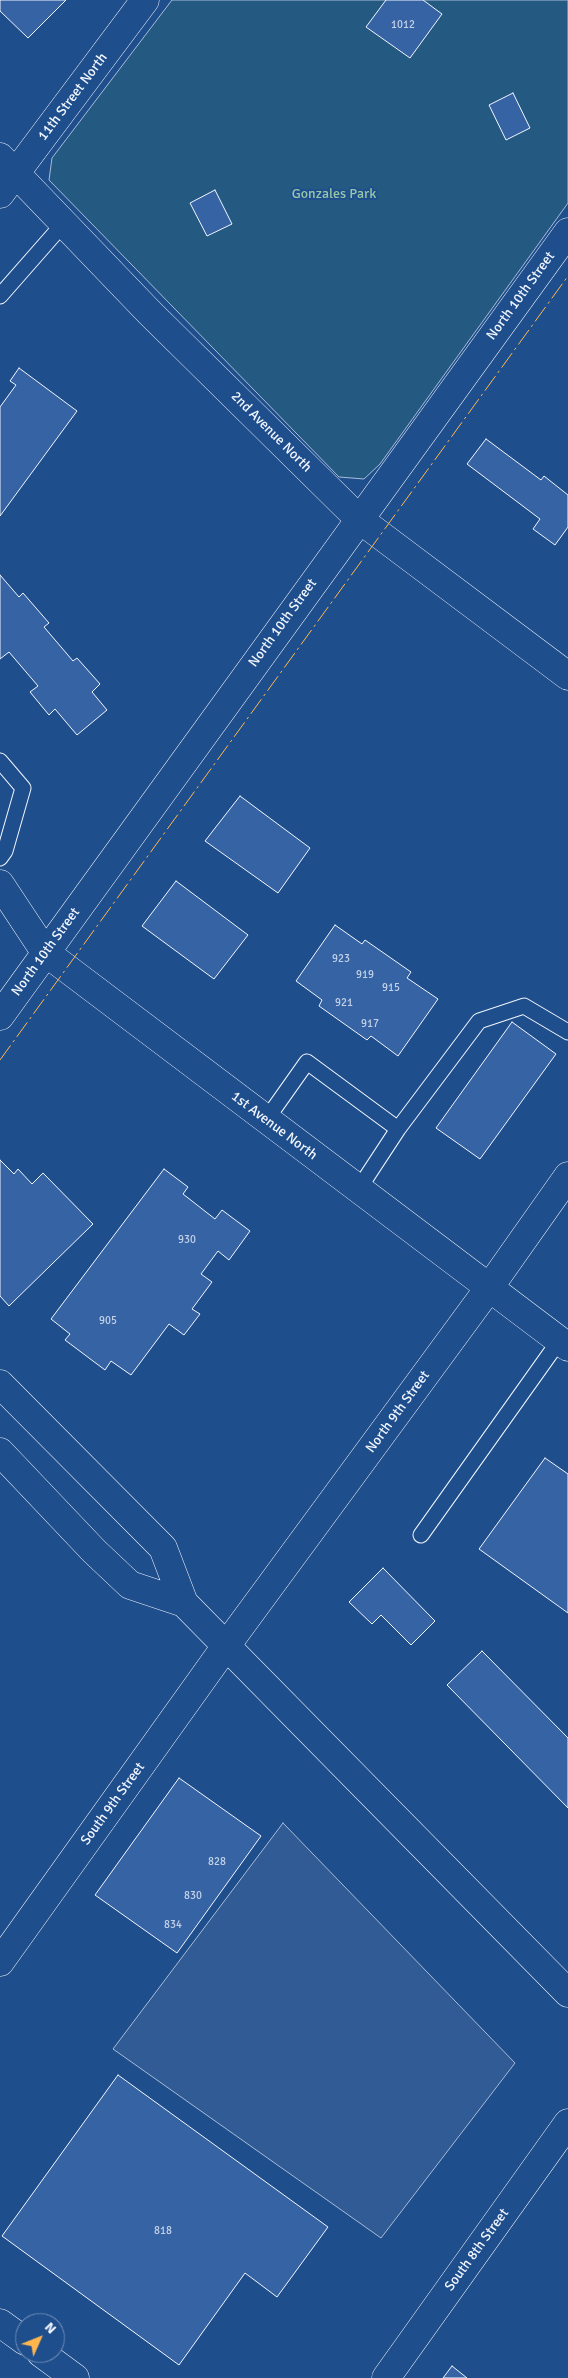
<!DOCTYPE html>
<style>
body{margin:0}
#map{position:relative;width:568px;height:2378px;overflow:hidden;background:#1f4e8c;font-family:Signika,sans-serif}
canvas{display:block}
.north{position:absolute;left:15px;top:2313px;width:50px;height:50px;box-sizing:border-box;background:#1f4e8c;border:1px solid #7391ba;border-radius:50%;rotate:46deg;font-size:14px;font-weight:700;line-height:20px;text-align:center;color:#f2f6ff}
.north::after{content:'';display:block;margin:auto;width:18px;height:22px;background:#ffb74d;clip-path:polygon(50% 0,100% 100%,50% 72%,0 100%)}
</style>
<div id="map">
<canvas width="568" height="2378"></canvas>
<div class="north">N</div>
</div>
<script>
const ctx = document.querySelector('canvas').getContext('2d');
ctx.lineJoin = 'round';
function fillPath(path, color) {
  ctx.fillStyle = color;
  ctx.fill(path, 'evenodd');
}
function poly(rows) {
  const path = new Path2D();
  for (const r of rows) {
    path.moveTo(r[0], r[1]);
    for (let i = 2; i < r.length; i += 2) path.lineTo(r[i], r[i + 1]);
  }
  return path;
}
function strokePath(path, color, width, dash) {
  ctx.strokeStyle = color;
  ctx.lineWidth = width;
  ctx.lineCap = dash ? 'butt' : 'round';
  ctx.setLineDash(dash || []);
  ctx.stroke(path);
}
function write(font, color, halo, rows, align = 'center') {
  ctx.font = font + ' Signika,sans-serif';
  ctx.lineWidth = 4;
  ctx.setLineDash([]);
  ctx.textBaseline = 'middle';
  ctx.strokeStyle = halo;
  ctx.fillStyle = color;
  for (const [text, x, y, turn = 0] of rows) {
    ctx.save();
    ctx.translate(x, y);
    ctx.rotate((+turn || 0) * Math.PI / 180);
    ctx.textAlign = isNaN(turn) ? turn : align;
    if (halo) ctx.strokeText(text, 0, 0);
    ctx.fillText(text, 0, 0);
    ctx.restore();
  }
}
const green = poly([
 [172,0,568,0,568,203,380,464,364,479,339,477,49,180,52,158,172,0]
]);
const parking = poly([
 [283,1823,515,2063,381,2238,113,2049,283,1823]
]);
const building = poly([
 [0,0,66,0,28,38,0,11,0,0],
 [386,0,423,0,442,14,410,58,366,27,386,0],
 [513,93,530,128,506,140,489,105,513,93],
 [215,190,232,224,207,236,190,203,215,190],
 [19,368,77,411,0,516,0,407,16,385,10,381,19,368],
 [486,439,541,480,544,476,568,495,568,527,555,545,533,529,540,519,467,464,486,439],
 [0,575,19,597,23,593,49,623,44,627,73,661,77,658,100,684,92,692,107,710,77,735,55,709,49,715,30,692,38,686,9,652,0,659,0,575],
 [240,796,310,848,278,893,205,841,240,796],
 [176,881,248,935,214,979,142,926,176,881],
 [335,925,362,944,365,940,411,972,407,978,438,999,398,1056,371,1036,367,1040,319,1006,322,1000,296,981,335,925],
 [512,1022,556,1054,480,1159,436,1128,512,1022],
 [0,1160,14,1174,18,1169,32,1184,43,1173,93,1224,9,1306,0,1296,0,1160],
 [164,1169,188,1187,183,1194,215,1219,222,1210,250,1231,229,1260,218,1251,201,1274,212,1282,192,1309,200,1314,184,1335,169,1324,131,1375,111,1361,105,1370,65,1340,70,1334,51,1319,164,1169],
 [545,1458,568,1474,568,1613,479,1549,545,1458],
 [383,1568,435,1621,411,1645,381,1615,372,1624,349,1602,383,1568],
 [482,1651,568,1738,568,1808,447,1685,482,1651],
 [179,1778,261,1836,177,1953,95,1895,179,1778],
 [118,2075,328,2227,277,2297,245,2273,179,2365,2,2236,118,2075],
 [452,2366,467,2378,443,2378,452,2366]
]);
const lane = poly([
 [0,296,64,223],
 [0,761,23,788,5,851,0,858],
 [266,1120,307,1062,398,1129,358,1190],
 [398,1129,479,1021,524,1006,568,1032],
 [421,1535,559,1341]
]);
const street = poly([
 [0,157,150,313,359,519,568,676],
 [0,194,145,0],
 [0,884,45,952,568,1347],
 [0,1016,568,232],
 [226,1646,489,1288,568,1176],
 [0,2323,25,2341],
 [41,2353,75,2378],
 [386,2378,568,2123]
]);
const secondary = poly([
 [0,1962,226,1646]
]);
const highway = poly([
 [0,1384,163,1548,184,1603,568,1993],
 [0,1452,94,1551,130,1585,184,1603]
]);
const power = poly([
 [0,1060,568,276]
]);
const numberNames = [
 ["1012",403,25],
 ["923",341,959],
 ["919",365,975],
 ["915",391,988],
 ["921",344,1003],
 ["917",370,1024],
 ["930",187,1240],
 ["905",108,1321],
 ["828",217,1862],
 ["830",193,1896],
 ["834",173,1925],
 ["818",163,2231]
];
const streetNames = [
 ["11th Street North",73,97,-53],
 ["North 10th Street",521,296,-54],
 ["2nd Avenue North",271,432,45],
 ["North 10th Street",283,623,-54],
 ["North 10th Street",46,952,-54],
 ["1st Avenue North",274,1126,37],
 ["North 9th Street",398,1412,-54],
 ["South 9th Street",113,1804,-54],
 ["South 8th Street",477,2250,-54]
];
const parkNames = [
 ["Gonzales Park",334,194]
];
fillPath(green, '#245a82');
strokePath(green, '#a8bbd7', 1);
fillPath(parking, '#305b95');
strokePath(parking, '#a8bbd7', 1);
fillPath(building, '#3563a3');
strokePath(building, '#f2f6ff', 1);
strokePath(lane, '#f2f6ff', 17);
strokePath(street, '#f2f6ff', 29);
strokePath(secondary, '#f2f6ff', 29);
strokePath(highway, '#f2f6ff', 29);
strokePath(lane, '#1f4e8c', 15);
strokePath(street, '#1f4e8c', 28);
strokePath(secondary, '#1f4e8c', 28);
strokePath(highway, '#1f4e8c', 28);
strokePath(power, '#ffb74d', 1, [18, 4, 2.5, 4]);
write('11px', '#c3d1e8', null, numberNames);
write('14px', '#f2f6ff', '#1f4e8c', streetNames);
write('14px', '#97c8a6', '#1f4e8c', parkNames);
</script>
